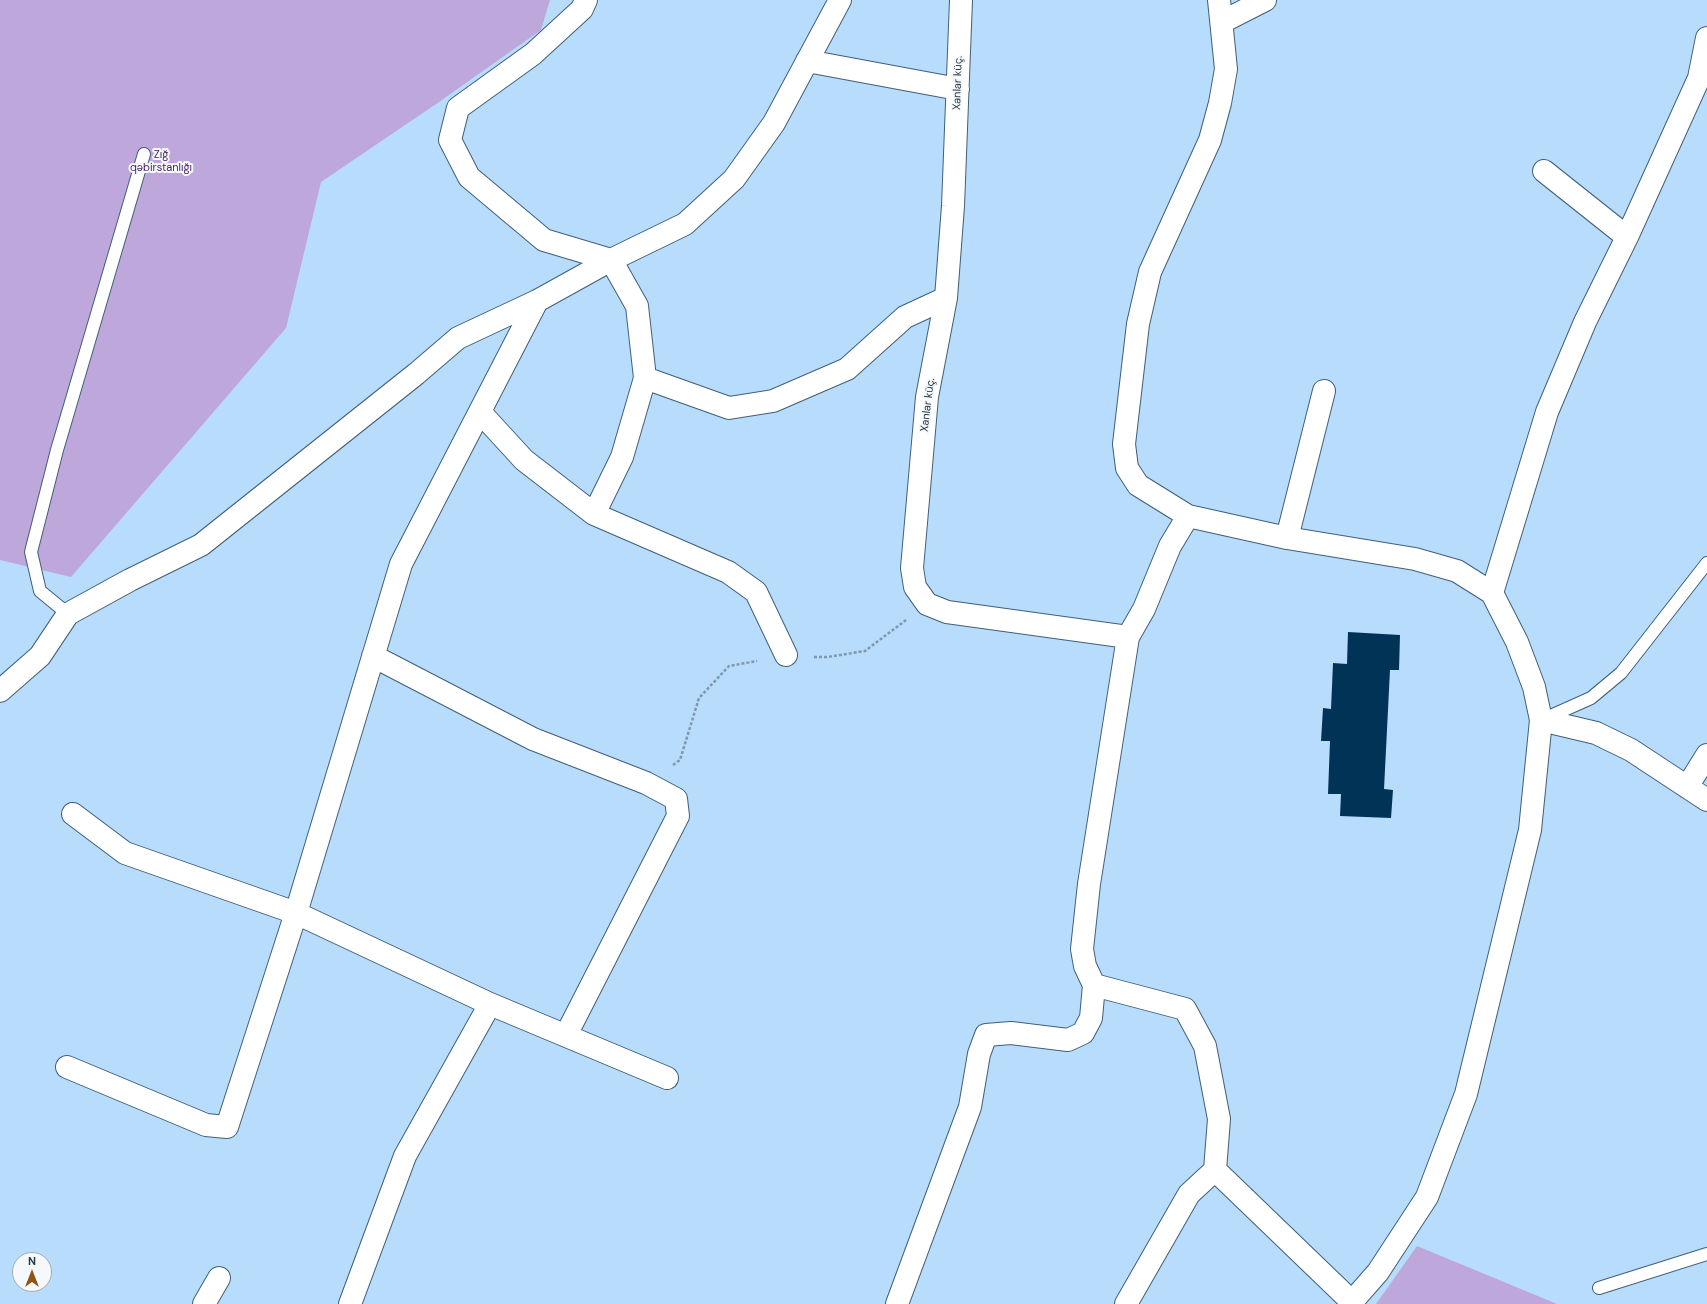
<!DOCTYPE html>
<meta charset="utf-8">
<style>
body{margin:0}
#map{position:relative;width:1707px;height:1304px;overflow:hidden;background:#b8dcfb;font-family:"DM Sans",sans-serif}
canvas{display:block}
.north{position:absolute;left:12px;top:1252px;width:40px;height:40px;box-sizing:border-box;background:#f5f9fc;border:1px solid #a4acb2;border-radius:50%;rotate:0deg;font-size:11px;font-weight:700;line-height:16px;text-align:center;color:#2a3844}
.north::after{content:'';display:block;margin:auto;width:14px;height:18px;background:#8f5610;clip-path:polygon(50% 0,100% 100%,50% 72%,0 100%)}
</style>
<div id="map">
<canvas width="1707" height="1304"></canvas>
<div class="north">N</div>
</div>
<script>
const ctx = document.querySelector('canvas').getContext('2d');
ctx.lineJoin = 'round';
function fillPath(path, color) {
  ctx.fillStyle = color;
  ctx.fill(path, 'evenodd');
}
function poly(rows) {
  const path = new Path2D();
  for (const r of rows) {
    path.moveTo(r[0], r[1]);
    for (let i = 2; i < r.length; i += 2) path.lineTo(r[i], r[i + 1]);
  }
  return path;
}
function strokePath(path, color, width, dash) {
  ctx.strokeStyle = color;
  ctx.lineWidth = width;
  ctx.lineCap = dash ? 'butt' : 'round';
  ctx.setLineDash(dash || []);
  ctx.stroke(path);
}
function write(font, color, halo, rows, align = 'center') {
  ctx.font = font + ' "DM Sans",sans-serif';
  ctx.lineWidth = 4;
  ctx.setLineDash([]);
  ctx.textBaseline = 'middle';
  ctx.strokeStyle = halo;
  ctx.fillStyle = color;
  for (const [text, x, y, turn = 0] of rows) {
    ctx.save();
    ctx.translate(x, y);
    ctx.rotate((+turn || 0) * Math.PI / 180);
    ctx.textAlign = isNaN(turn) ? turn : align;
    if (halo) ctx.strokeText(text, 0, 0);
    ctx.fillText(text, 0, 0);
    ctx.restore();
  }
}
const green = poly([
 [0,0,550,0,541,30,439,102,321,182,286,328,71,577,0,560],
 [1417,1246,1557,1304,1376,1304]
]);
const building = poly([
 [1348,632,1400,635,1399,670,1390,670,1384,789,1393,790,1391,818,1340,816,1341,794,1328,794,1330,741,1321,741,1323,708,1331,709,1333,663,1347,664]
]);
const path = poly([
 [814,657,828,657,865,651,906,620],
 [673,765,680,760,699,698,729,666,757,661]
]);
const service = poly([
 [68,614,40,591,31,552,57,450,144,154],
 [1544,719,1591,698,1621,673,1707,563],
 [1599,1288,1707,1254]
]);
const minor = poly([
 [586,0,582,9,533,54,458,108,450,140,469,177,544,240,611,260,637,306,645,378,622,457,594,514],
 [961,0,953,206,946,298,927,397,912,568,915,587,927,604,947,612,1128,637],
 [1219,0,1226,69,1220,103,1210,140,1150,272,1138,324,1124,444,1127,468,1138,485,1188,516,1287,538,1415,559,1457,571,1492,593,1517,642,1534,687,1541,720,1530,830,1466,1094,1427,1197,1378,1272,1350,1304],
 [1222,22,1265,0],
 [807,61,958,89],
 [1544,171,1627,237],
 [645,378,729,408,773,401,847,369,905,317,946,298],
 [480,412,524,460,594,514,728,572,756,592,786,655],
 [1287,538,1324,391],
 [1492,593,1547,412,1585,322,1627,237,1699,78,1707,38],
 [373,656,533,739,646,783,676,799,678,816,566,1035],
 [0,691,40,656,68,614,130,580,201,545,416,374,458,338,537,301,611,260,685,224,734,179,774,123,840,0],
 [1541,720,1596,733,1631,750,1707,800],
 [1687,787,1707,755],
 [73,814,125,853,296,913,490,1004,667,1078],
 [1094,985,1185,1009,1205,1046,1219,1119,1215,1170,1189,1194,1126,1304],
 [67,1067,206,1125,227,1127,296,913,401,564,537,301],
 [1215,1170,1352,1302],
 [204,1304,219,1278],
 [350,1304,405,1156,490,1004],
 [897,1304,970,1107,979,1054,986,1035,1011,1033,1068,1040,1083,1033,1091,1018,1094,985,1085,966,1082,949,1089,884,1128,637,1144,609,1170,546,1188,516]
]);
const streetNames = [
 ["Xanlar küç.",958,83,-88],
 ["Xanlar küç.",928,405,-83]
];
const parkNames = [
 ["Zığ",161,155],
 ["qəbirstanlığı",161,168]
];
fillPath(green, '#bea7db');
fillPath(building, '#035');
strokePath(service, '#405f7a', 14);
strokePath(minor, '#405f7a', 24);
strokePath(path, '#7d98af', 2.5, [3, 2]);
strokePath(service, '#fff', 12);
strokePath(minor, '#fff', 22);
write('11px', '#2a3844', '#f5f9fc', streetNames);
write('11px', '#481f6c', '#f5f9fc', parkNames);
</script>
